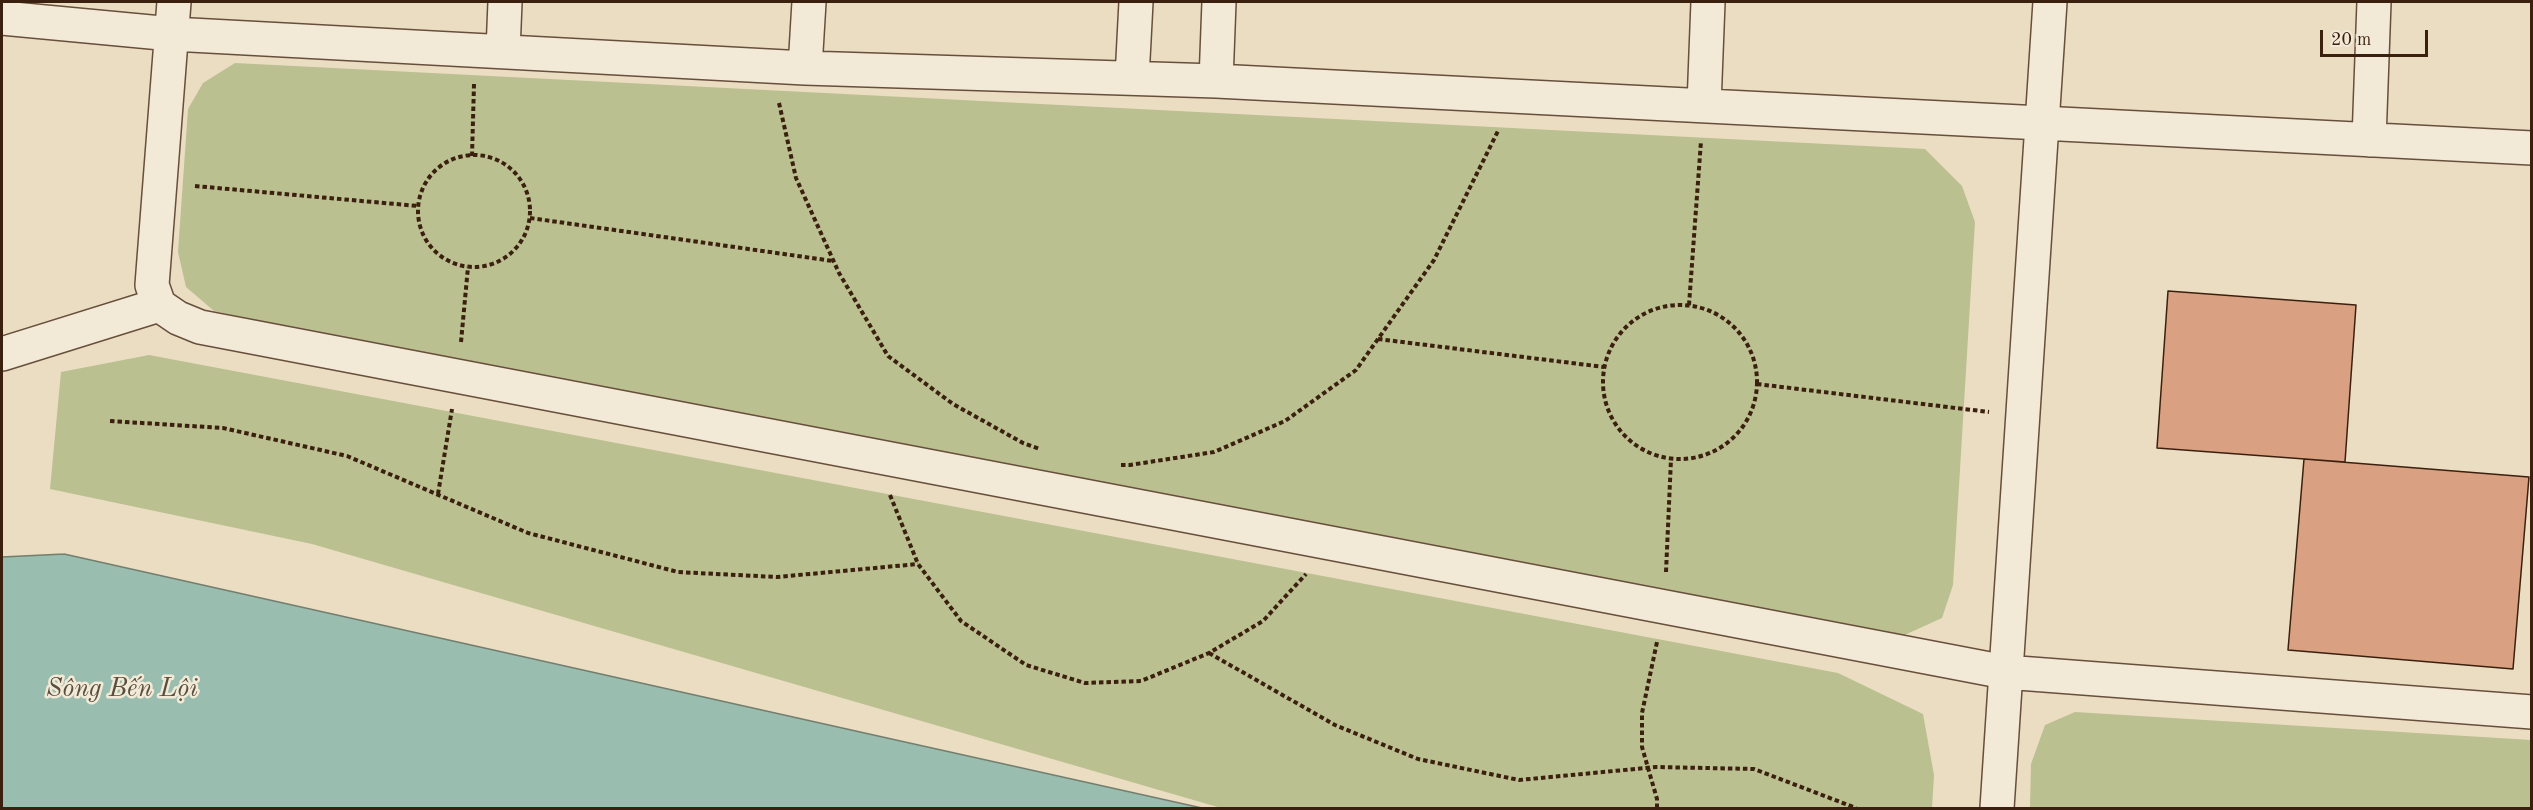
<!DOCTYPE html>
<meta charset="utf-8">
<style>
body{margin:0}
#map{position:relative;width:2533px;height:810px;overflow:hidden;background:#ebddc2;font-family:"Old Standard TT",serif}
canvas{display:block}
.frame{position:absolute;inset:0;border:3px solid #3c200f;pointer-events:none}
.scale{position:absolute;left:2320px;top:30px;width:108px;height:27px;box-sizing:border-box;border:3px solid #3c200f;border-top:0;padding-left:8px;font-size:18px;line-height:21px;white-space:nowrap;color:#3c200f;-webkit-text-stroke:4px #f2e9d7;paint-order:stroke}
</style>
<div id="map">
<canvas width="2533" height="810"></canvas>
<div class="frame"></div>
<div class="scale">20 m</div>
</div>
<script>
const ctx = document.querySelector('canvas').getContext('2d');
ctx.lineJoin = 'round';
function fillPath(path, color) {
  ctx.fillStyle = color;
  ctx.fill(path, 'evenodd');
}
function poly(rows) {
  const path = new Path2D();
  for (const r of rows) {
    if (r.length === 3) {
      path.moveTo(r[0] + r[2], r[1]);
      path.arc(r[0], r[1], r[2], 0, 2 * Math.PI);
      continue;
    }
    path.moveTo(r[0], r[1]);
    for (let i = 2; i < r.length; i += 2) path.lineTo(r[i], r[i + 1]);
  }
  return path;
}
function strokePath(path, color, width, dash) {
  ctx.strokeStyle = color;
  ctx.lineWidth = width;
  ctx.lineCap = dash ? 'butt' : 'round';
  ctx.setLineDash(dash || []);
  ctx.stroke(path);
}
function write(font, color, halo, rows, align = 'center') {
  ctx.font = font + ' "Old Standard TT",serif';
  ctx.lineWidth = 5;
  ctx.setLineDash([]);
  ctx.textBaseline = 'middle';
  ctx.strokeStyle = halo;
  ctx.fillStyle = color;
  for (const [text, x, y, turn = 0] of rows) {
    ctx.save();
    ctx.translate(x, y);
    ctx.rotate((+turn || 0) * Math.PI / 180);
    ctx.textAlign = isNaN(turn) ? turn : align;
    if (halo) ctx.strokeText(text, 0, 0);
    ctx.fillText(text, 0, 0);
    ctx.restore();
  }
}
const green = poly([
 [235,63,1925,149,1962,186,1975,222,1953,585,1942,618,1898,638,319,334,214,311,186,287,178,252,188,109,203,83],
 [149,355,1838,673,1923,714,1934,775,1932,808,1221,808,312,544,50,489,61,372],
 [2075,712,2531,740,2531,808,2030,808,2031,764,2045,725]
]);
const water = poly([
 [64,554,887,738,1202,808,2,808,2,557,64,554]
]);
const building = poly([
 [2168,291,2356,305,2345,462,2157,448,2168,291],
 [2304,459,2529,477,2513,669,2288,650,2304,459]
]);
const path = poly([
 [779,103,796,178,839,273,888,356,953,404,1023,443,1040,449],
 [474,211,56],
 [472,156,474,84],
 [195,186,418,206],
 [530,218,833,261],
 [1680,382,77],
 [1689,305,1701,141],
 [1378,339,1604,367],
 [461,342,468,267],
 [1757,384,1989,412],
 [110,421,223,428,347,456,528,533,678,572,777,577,918,564],
 [1121,465,1130,465,1214,452,1285,421,1356,370,1434,260,1498,131],
 [438,494,452,409],
 [890,495,918,564,961,621,1026,665,1085,683,1141,681,1209,653,1263,621,1306,574],
 [1666,572,1671,459],
 [1209,653,1335,725,1418,759,1519,780,1656,767,1754,769,1856,808],
 [1657,808,1657,799,1642,747,1642,713,1657,642]
]);
const street = poly([
 [174,2,152,285,159,305,178,318,200,327,2005,672,2532,712],
 [2,18,172,34,805,68,1216,81,2532,148],
 [503,51,505,2],
 [805,68,809,2],
 [1132,78,1136,2],
 [1216,81,1219,2],
 [1704,105,1708,2],
 [2369,140,2374,2],
 [2,354,159,305],
 [1997,808,2050,2]
]);
const waterNames = [
 ["Sông Bến Lội",122,689]
];
fillPath(green, '#bbc090');
fillPath(water, '#99bdae');
strokePath(water, '#747e6e', 1.5);
fillPath(building, '#d9a082');
strokePath(building, '#3c200f', 1.5);
strokePath(street, '#684f3c', 36);
strokePath(path, '#3c200f', 4, [4.5, 3]);
strokePath(street, '#f2e9d7', 33);
write('italic 26px', '#584f3f', '#f2e9d7', waterNames);
</script>
